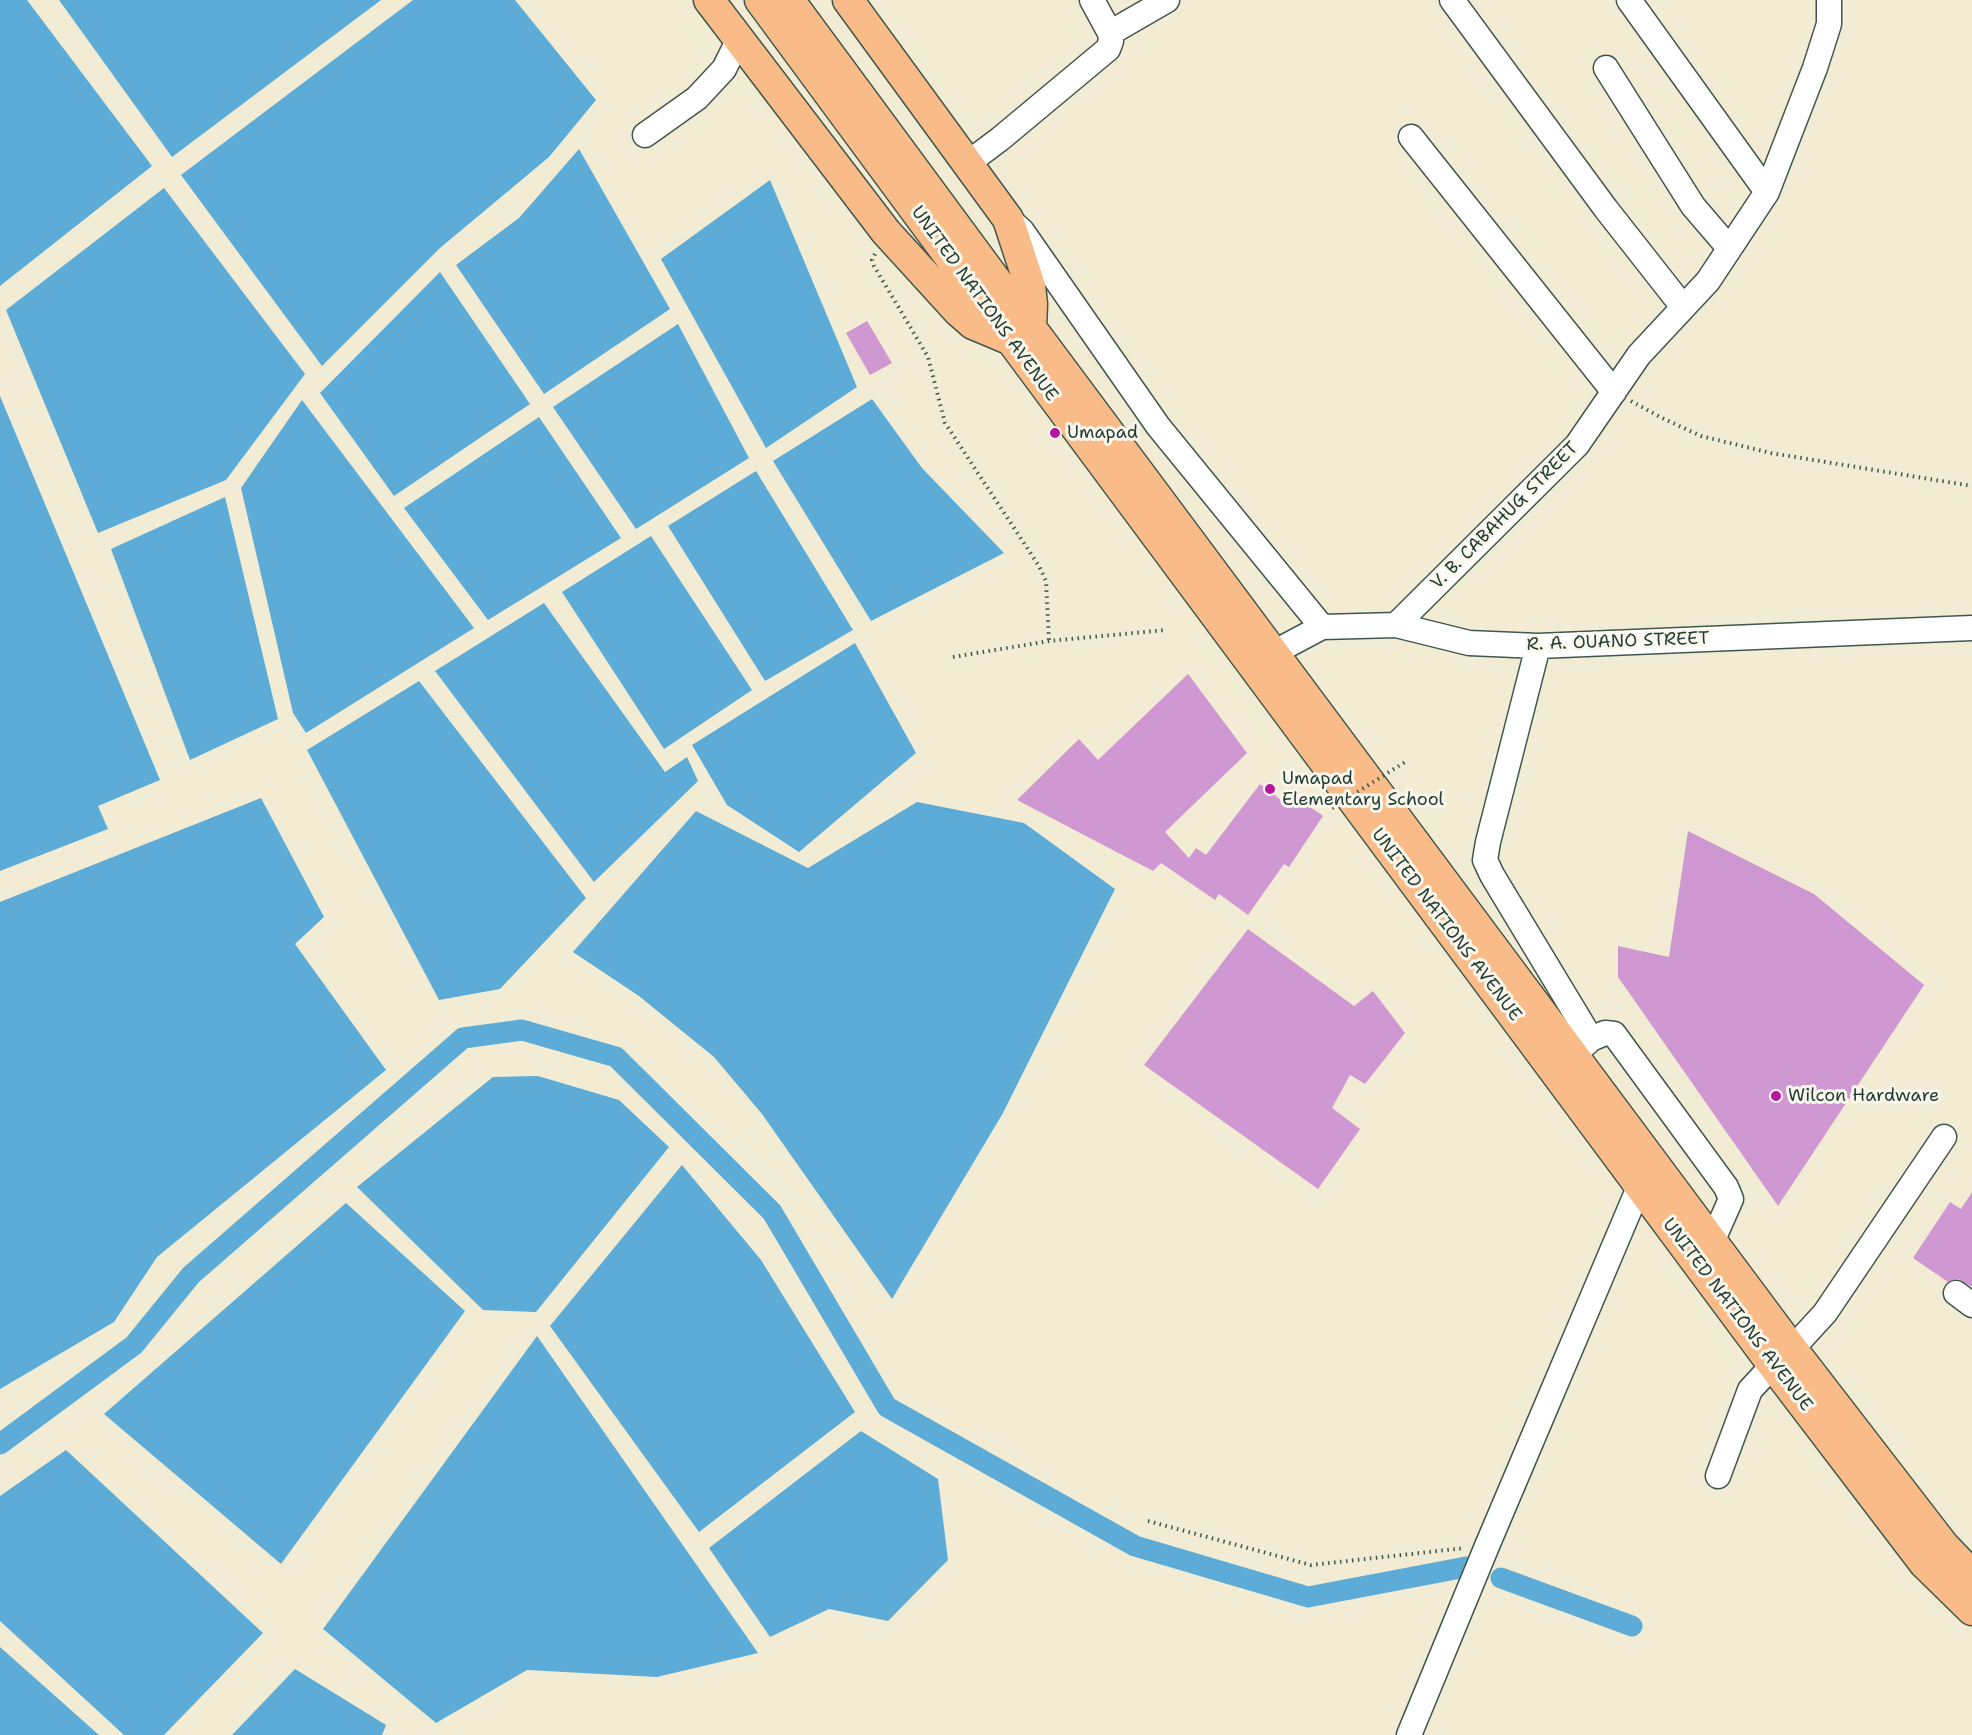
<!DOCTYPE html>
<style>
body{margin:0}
canvas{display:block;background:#f2ecd4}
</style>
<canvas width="1972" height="1735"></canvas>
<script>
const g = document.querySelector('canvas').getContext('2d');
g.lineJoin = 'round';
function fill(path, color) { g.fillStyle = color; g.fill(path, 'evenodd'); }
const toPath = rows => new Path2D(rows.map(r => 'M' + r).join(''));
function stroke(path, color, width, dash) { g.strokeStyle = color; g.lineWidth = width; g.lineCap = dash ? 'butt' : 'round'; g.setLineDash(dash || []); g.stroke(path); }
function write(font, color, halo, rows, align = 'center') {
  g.font = font + ' "Shantell Sans",sans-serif'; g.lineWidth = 6; g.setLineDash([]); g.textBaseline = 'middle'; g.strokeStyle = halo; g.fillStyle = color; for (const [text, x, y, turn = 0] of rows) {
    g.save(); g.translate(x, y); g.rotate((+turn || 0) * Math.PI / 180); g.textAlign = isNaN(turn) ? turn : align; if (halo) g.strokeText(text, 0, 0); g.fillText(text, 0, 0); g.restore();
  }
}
const water = toPath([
 [0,0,27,0,152,166,0,286],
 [59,0,381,0,172,157],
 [413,0,515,0,596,100,549,157,440,248,322,366,181,175],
 [579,149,670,309,544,394,456,265,519,218],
 [770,180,857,387,766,448,661,259],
 [164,188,305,374,226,480,98,533,6,310],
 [440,272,530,404,394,496,320,393],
 [678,324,749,458,636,529,553,407],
 [0,396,160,780,98,806,108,829,0,871],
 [872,399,922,468,1004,553,871,621,773,461],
 [302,400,474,628,306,733,293,713,241,488],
 [539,417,621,538,488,620,404,508],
 [756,471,853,630,765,681,668,526],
 [225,497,278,719,190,760,111,549],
 [651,536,752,690,664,749,562,592],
 [544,603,665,772,687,757,698,781,594,882,435,671],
 [855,643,916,753,799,852,727,805,692,745],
 [419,681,586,898,500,989,439,1000,307,750],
 [261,798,324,917,295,944,386,1070,157,1257,114,1322,0,1389,0,902],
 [917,802,1024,823,1115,889,1003,1113,892,1299,762,1114,714,1057,639,996,573,952,696,811,808,868],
 [538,1076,619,1100,669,1147,536,1312,483,1310,357,1187,493,1077],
 [682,1165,761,1260,855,1412,699,1532,550,1326],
 [346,1203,465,1311,281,1564,104,1414],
 [537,1336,758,1653,657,1677,527,1670,436,1723,323,1629],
 [861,1431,938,1479,948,1560,888,1621,829,1609,770,1637,709,1548],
 [66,1450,263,1633,164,1735,124,1735,0,1621,0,1496],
 [0,1647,99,1735,0,1735],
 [295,1669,386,1725,382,1735,232,1735]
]);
const canal = toPath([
 [0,1444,134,1345,191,1275,463,1038,522,1030,616,1057,772,1212,887,1407,1135,1546,1308,1597,1466,1567],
 [1501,1578,1632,1626]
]);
const building = toPath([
 [867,321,892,363,870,375,846,333],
 [1188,674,1247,753,1165,832,1189,858,1196,848,1206,855,1260,784,1290,807,1296,797,1323,816,1289,867,1284,864,1248,915,1219,894,1215,900,1161,863,1153,871,1017,800,1079,739,1098,760],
 [1688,831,1814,894,1924,985,1778,1206,1618,977,1618,946,1669,957],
 [1248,929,1354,1006,1373,991,1405,1033,1365,1084,1350,1075,1332,1108,1360,1129,1318,1189,1144,1065],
 [1972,1192,1972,1287,1958,1279,1948,1282,1913,1258,1950,1202,1961,1209]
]);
const path = toPath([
 [875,254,872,260,874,266,928,357,945,423,1039,566,1046,581,1049,641],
 [1631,401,1662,418,1701,436,1771,453,1972,486],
 [953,657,1049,641,1166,630],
 [1148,1521,1311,1565,1465,1548]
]);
const minor = toPath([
 [1452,0,1606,209,1683,307],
 [1629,0,1767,192],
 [1110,33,1167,0],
 [1606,68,1693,206,1729,248],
 [645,135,697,98,724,69,739,39],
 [1411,137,1614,392],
 [968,163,1000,139,1108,49,1111,41,1110,33,1092,0],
 [1012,222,1022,231,1158,426,1322,627],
 [1396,625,1577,445,1639,355,1708,281,1767,192,1815,68,1829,24,1829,0],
 [1538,646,1488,842,1485,860,1492,875,1591,1039],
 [1273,653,1322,627,1396,625,1469,643,1538,646,1972,628],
 [1580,1049,1591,1039,1605,1033,1614,1034,1726,1187,1731,1199,1712,1242],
 [1956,1293,1972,1305],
 [1792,1349,1825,1313,1944,1137],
 [1718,1476,1750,1390,1773,1365],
 [1409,1735,1487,1546,1640,1185]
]);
const major = toPath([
 [709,0,886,232,958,311,973,324,1011,340],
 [760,0,1011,340,1773,1365,1924,1563,1972,1610],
 [789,0,1031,328,1792,1349,1944,1546,1972,1575],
 [848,0,1008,219,1030,286,1032,304,1031,328]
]);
const pathBridge = toPath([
 [1332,808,1405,762]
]);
const markers = [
 [1055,433,6,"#b5179e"],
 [1270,789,6,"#b5179e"],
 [1776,1096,6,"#b5179e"]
];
const streetNames = [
 ["UNITED NATIONS AVENUE",984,304,54],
 ["V. B. CABAHUG STREET",1505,516,-45],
 ["R. A. OUANO STREET",1618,642,-2],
 ["UNITED NATIONS AVENUE",1446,925,53],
 ["UNITED NATIONS AVENUE",1737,1315,53]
];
const poiNames = [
 ["Umapad",1067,433],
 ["Umapad",1282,779],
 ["Elementary School",1282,800],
 ["Wilcon Hardware",1788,1096]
];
fill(water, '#5dabd7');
stroke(canal, '#5dabd7', 21);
fill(building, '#cf98d2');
stroke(minor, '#3f574c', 27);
stroke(major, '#3f574c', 33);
stroke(path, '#3f574c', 4, [1.5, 4.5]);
stroke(minor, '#fff', 24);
stroke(major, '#f9bc89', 30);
stroke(pathBridge, '#3f574c', 4, [1.5, 4.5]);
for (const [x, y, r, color] of markers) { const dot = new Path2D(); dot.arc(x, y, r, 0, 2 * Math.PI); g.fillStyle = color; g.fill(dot); stroke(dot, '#fbf7ec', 2); }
write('18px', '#1f3d34', '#fbf7ec', streetNames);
write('18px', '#1f3d34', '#fbf7ec', poiNames, 'left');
</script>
